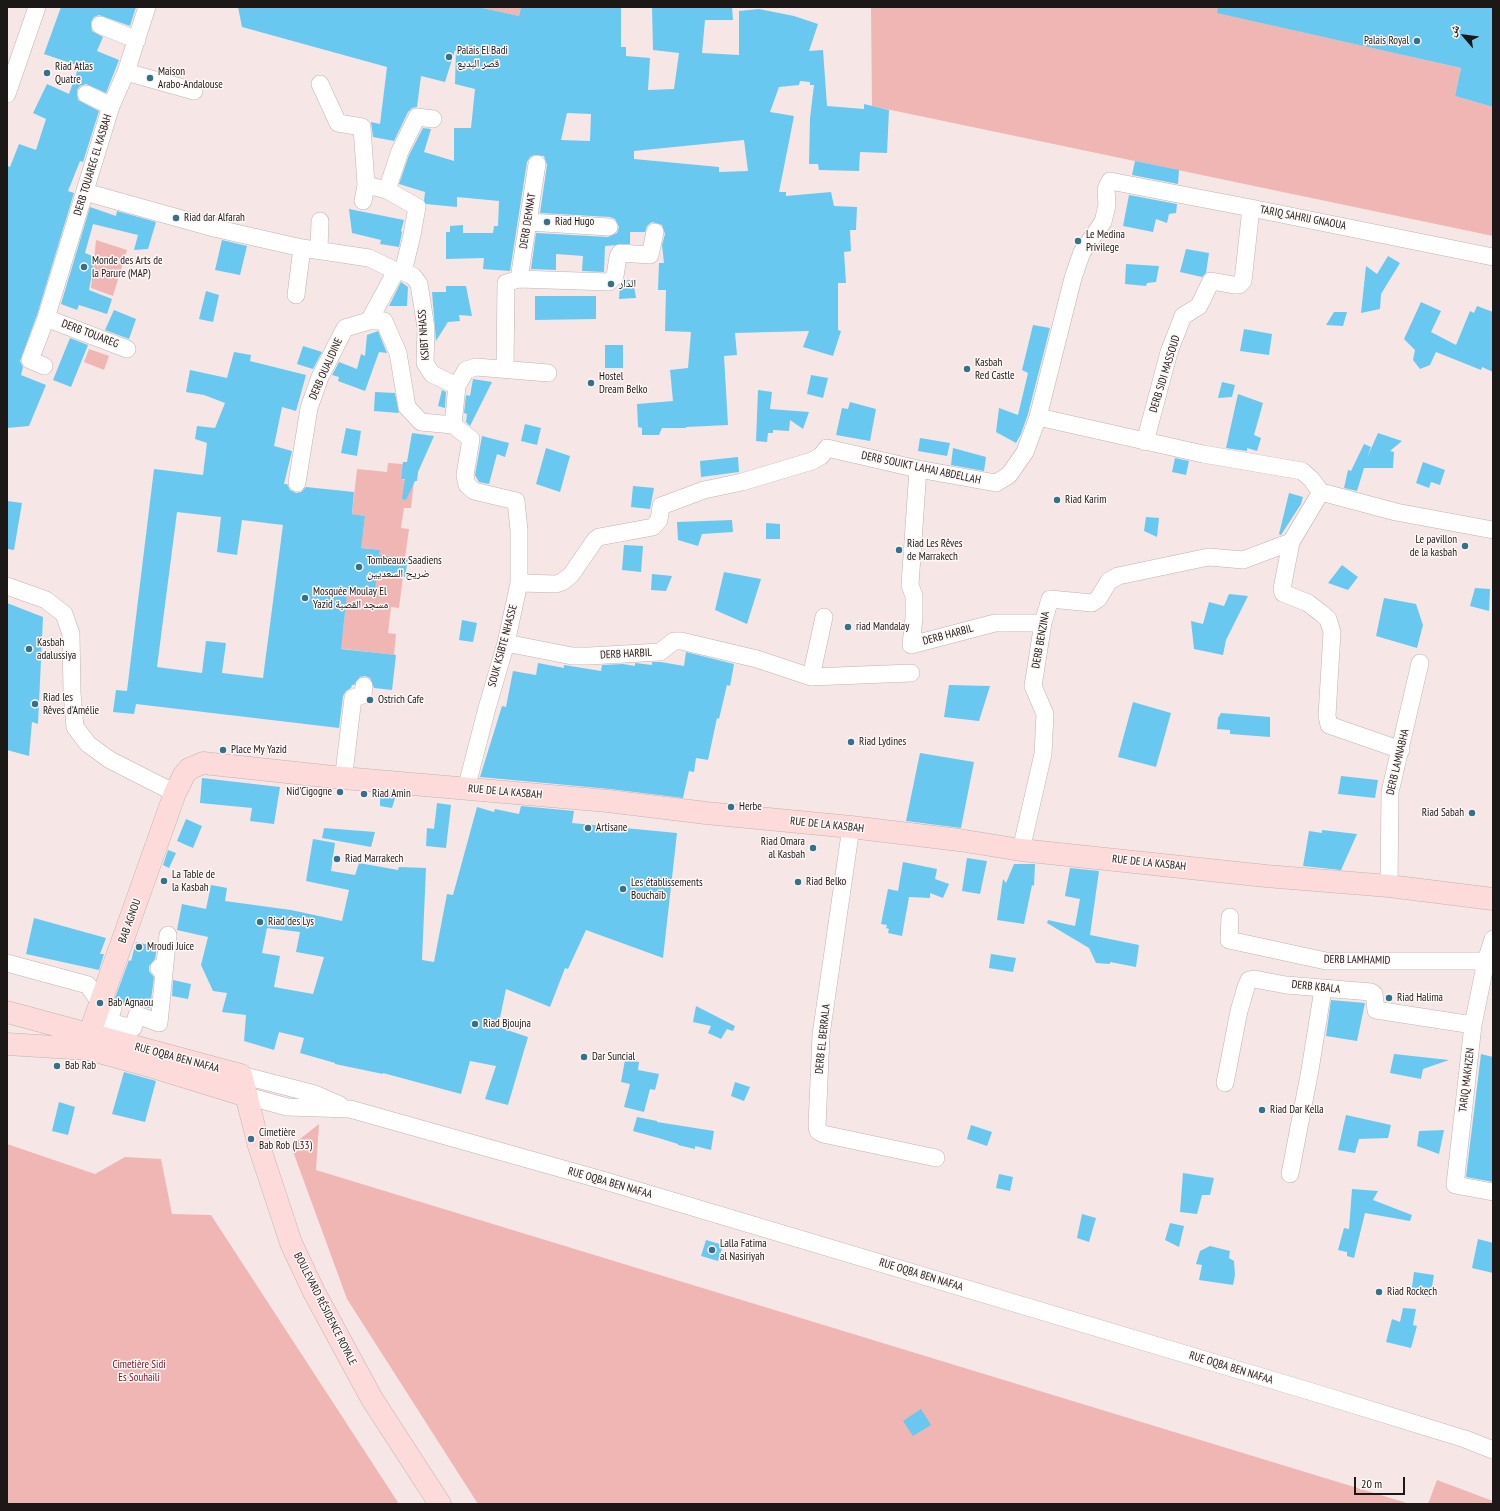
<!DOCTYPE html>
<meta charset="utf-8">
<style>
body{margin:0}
#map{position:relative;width:1500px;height:1511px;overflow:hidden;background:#f6e7e6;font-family:"PT Sans Narrow","Noto Naskh Arabic",sans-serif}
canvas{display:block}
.frame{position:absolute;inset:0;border:8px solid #1d1818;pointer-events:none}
.north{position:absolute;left:1444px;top:16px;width:40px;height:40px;-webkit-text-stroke:3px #fdf7f6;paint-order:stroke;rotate:298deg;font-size:11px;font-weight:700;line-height:16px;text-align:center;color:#1d1818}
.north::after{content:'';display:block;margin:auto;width:14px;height:18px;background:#1d1818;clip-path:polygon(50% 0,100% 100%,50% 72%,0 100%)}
.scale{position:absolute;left:1354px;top:1477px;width:51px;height:18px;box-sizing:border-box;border:2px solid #1d1818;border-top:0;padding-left:5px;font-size:12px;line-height:14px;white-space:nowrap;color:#1d1818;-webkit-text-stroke:3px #fdf7f6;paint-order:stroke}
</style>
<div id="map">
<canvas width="1500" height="1511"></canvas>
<div class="frame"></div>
<div class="north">ش</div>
<div class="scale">20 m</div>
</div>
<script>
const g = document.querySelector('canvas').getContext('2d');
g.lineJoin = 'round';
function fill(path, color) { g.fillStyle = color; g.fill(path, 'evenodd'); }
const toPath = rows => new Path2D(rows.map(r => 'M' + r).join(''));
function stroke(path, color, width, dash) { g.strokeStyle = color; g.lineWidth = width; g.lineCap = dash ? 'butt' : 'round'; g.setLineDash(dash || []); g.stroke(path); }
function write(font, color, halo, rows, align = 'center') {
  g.font = font + ' "PT Sans Narrow","Noto Naskh Arabic",sans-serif'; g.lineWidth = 3; g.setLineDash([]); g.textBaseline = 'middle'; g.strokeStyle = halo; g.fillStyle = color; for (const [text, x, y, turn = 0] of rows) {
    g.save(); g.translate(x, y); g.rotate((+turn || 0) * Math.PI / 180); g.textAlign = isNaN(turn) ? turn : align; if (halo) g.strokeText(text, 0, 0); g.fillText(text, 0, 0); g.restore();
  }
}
const green = toPath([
 [478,7,521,7,519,16],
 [871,7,1224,7,1223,14,1461,68,1455,96,1493,107,1493,236,872,106],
 [96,240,127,250,113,296,91,288],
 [89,349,109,356,104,370,84,362],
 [388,463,403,464,401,479,414,481,411,508,404,508,401,528,409,529,405,558,397,558,403,577,399,608,391,607,388,633,396,634,394,655,336,648,343,631,345,610,342,593,379,550,348,546,350,530,363,532,365,516,352,514,357,469,387,472],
 [319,1124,316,1170,1410,1504,478,1504,347,1299,291,1146],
 [7,1144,95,1174,125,1157,161,1159,172,1214,211,1215,399,1504,7,1504],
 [1437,1480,1493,1501,1493,1504,1428,1504]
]);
const building = toPath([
 [61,7,136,7,130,26,99,15,94,17,91,22,92,31,103,37,97,51,119,60,106,93,86,84,80,86,77,90,78,100,99,111,83,162,80,161,68,191,74,193,37,315,20,361,23,367,21,375,46,385,29,426,7,428,7,166,10,167,19,144,36,150,46,119,33,113,47,84,69,94,79,66,44,54],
 [238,7,478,7,519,16,521,7,621,7,621,47,626,47,626,56,650,58,648,90,674,89,679,53,653,50,652,7,732,7,733,20,705,20,702,53,739,55,739,11,759,9,794,16,818,24,809,51,823,50,827,106,864,109,864,104,889,110,887,153,860,152,859,171,819,170,818,164,809,164,810,118,814,85,810,85,810,82,800,81,799,85,779,87,770,112,794,116,779,192,786,192,786,196,831,192,834,206,857,207,856,230,850,230,851,251,844,252,846,283,838,283,838,330,841,331,833,356,803,347,809,331,735,333,737,355,724,356,728,425,686,427,686,428,662,428,659,435,642,435,642,428,638,427,637,404,673,401,670,370,688,368,691,332,665,331,666,290,658,290,659,263,664,263,662,245,665,234,662,225,652,222,647,226,645,232,630,232,630,244,605,246,604,272,582,271,583,256,556,254,556,270,531,269,536,233,608,237,617,233,619,227,615,219,610,217,540,213,547,165,544,156,534,155,530,157,527,162,510,271,483,269,484,258,446,259,446,232,450,232,450,226,463,225,463,233,493,233,494,226,498,226,499,201,457,197,457,207,426,204,424,201,425,192,399,184,409,155,423,128,431,129,424,152,454,161,454,128,471,128,475,89,455,84,456,51,455,50,445,82,421,76,417,107,412,108,408,112,394,141,373,137,371,122,380,124,387,67,242,27],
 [567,113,591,114,590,141,561,140],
 [744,140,748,171,719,172,719,167,634,159,634,151],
 [1218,7,1493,7,1493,107,1455,96,1461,68,1217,13],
 [1135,161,1179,170,1178,184,1132,175],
 [1129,195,1177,204,1176,213,1169,214,1167,223,1156,219,1153,232,1123,226],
 [90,207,116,216,117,211,156,222,148,249,134,250,138,235,93,224,85,253,95,257,89,290,112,299,107,314,79,305,77,310,61,304],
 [349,209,404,220,401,231,402,232,399,247,380,244,381,240,352,233],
 [222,240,247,246,240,275,215,270],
 [1186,249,1209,253,1206,273,1202,277,1180,272],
 [1388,256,1400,263,1381,294,1380,309,1361,313,1366,266,1377,274],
 [1126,264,1159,266,1156,282,1147,283,1146,286,1125,284],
 [624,280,633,280,636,298,619,299,620,285],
 [401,282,408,287,407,306,389,306],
 [446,286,466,286,472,316,459,315,460,321,448,322,436,341,432,292,446,292],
 [206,291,219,295,213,322,199,319],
 [535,296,596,296,596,319,535,320],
 [1421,302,1441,311,1431,332,1456,345,1470,311,1474,313,1477,306,1493,312,1493,372,1482,367,1481,370,1436,352,1430,365,1420,369,1413,360,1415,350,1404,339],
 [114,310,136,319,129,339,105,330],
 [1334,312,1347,312,1343,326,1326,325],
 [1033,325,1050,328,1028,414,1021,434,1016,443,996,432,999,408,1018,415,1028,373,1022,370],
 [1244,329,1272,334,1269,355,1240,351],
 [378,331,387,353,379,352,365,391,338,381,339,377,332,375,339,362,357,369,361,354,365,356,367,335],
 [70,338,88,345,71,387,53,380],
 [605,345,623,345,623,368,605,368],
 [303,346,322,352,313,369,297,364],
 [234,352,251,355,250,361,306,375,296,411,282,407,274,446,292,451,284,484,287,484,290,490,296,493,301,492,306,487,354,492,352,514,365,516,361,548,380,550,379,555,408,559,405,577,377,574,374,597,347,594,341,649,396,655,392,690,374,688,370,678,365,676,360,677,354,685,352,685,351,688,346,691,343,696,339,728,136,704,134,714,113,712,116,690,127,691,154,469,203,475,207,443,195,439,197,426,215,428,225,403,204,395,186,392,190,370,227,378],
 [177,512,221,517,217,552,237,555,242,520,283,525,263,678,222,673,226,643,206,641,202,673,157,667],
 [811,375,828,378,823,398,807,394],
 [473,379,492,382,470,426,466,422,467,414,464,413,466,395,470,396],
 [1222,382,1235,385,1232,397,1218,398],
 [442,390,446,392,445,408,438,406],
 [758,390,772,392,770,409,809,412,803,429,790,420,789,431,773,430,773,433,768,433,767,442,756,441],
 [375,392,395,393,399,413,374,411],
 [1238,394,1263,403,1254,435,1261,438,1257,451,1247,448,1247,451,1226,448],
 [850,402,876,409,870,441,836,435,842,408,848,409],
 [525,424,541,428,537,445,521,441],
 [346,428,361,431,357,456,341,453],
 [412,433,434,436,418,472,417,481,415,481,406,500,402,499,405,479,401,479,403,462,407,462],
 [1378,433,1402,441,1390,451,1394,452,1393,468,1364,468,1357,491,1344,488,1348,470,1351,471,1364,444,1371,447,1367,458],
 [482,436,509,443,505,457,497,454,489,484,479,482,475,475],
 [920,438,950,443,947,456,918,451],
 [546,448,570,456,560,492,536,484],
 [953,448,986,457,984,471,951,465],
 [738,457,739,472,701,477,700,461],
 [1175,458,1189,461,1186,475,1172,472],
 [1423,462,1445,470,1440,485,1431,482,1429,488,1416,483],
 [633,486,654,488,650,509,631,507],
 [1289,493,1303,497,1301,504,1281,535,1279,534],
 [7,501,22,503,14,550,7,549],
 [1146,517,1159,518,1157,537,1144,531],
 [732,520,733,532,702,534,698,546,678,540,677,522],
 [766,523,780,524,780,539,766,539],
 [624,545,643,546,641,572,622,570],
 [1342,565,1358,577,1348,590,1328,583],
 [724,572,761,579,747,624,715,610],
 [652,574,672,576,666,591,651,590],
 [1475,588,1490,589,1489,611,1470,606],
 [1229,594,1248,596,1226,640,1223,655,1194,649,1191,621,1203,624,1209,602,1224,606],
 [1384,598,1416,604,1423,625,1417,648,1376,636],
 [7,603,43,617,38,724,32,722,29,756,7,750],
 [462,620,477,623,473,642,459,640],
 [686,652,734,664,730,686,727,685,719,719,717,718,708,760,696,758,694,772,689,771,683,798,610,789,480,777,502,706,506,707,513,671,536,675,538,663,564,668,564,665,601,671,602,665,623,664,635,666,635,663,652,665,652,662,661,662,684,666],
 [949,685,990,686,979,721,944,717],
 [1133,702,1171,713,1156,767,1118,757],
 [1221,713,1270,717,1270,737,1230,734,1230,730,1217,729,1218,718],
 [920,753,974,762,961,828,906,821],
 [1341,776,1378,780,1375,798,1338,794],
 [202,778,280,787,274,824,250,821,252,808,200,803],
 [380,794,396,795,392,808,380,806],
 [437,803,451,805,446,848,426,846,427,828,434,829],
 [521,806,574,811,572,823,677,833,663,958,586,930,568,969,565,968,550,1007,506,989,498,1027,528,1037,508,1105,485,1099,496,1066,470,1061,461,1094,383,1073,383,1074,335,1064,335,1063,300,1053,304,1038,279,1032,274,1050,244,1041,246,1015,222,1012,227,993,213,991,201,965,208,937,177,930,182,904,206,909,211,885,227,888,225,901,291,910,342,921,349,890,306,881,313,839,335,843,331,871,355,875,359,863,398,870,399,867,426,868,422,960,434,962,447,894,453,895,477,807,494,812,495,809,519,814],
 [267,928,300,932,296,952,324,957,313,994,274,987,280,956,262,953],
 [186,819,202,826,193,848,177,841],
 [324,828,375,832,371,847,322,838],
 [1322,830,1357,834,1341,870,1303,866,1309,831,1322,833],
 [168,850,176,853,169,868,163,865],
 [967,858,987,861,980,894,962,891],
 [903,862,937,869,935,879,949,884,943,898,930,893,930,898,909,897,902,936,888,933,889,929,886,928,887,925,881,924,888,889,898,891],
 [1014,864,1035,864,1034,886,1032,885,1024,924,997,920,1003,879,1006,883],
 [1070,868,1099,871,1090,935,1139,945,1136,967,1110,962,1110,964,1096,963,1089,948,1047,923,1048,920,1075,926,1080,899,1065,896],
 [34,918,106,938,100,954,104,954,99,970,26,954],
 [136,942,157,947,155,959,149,966,149,971,154,977,150,1008,122,1004,115,998,129,960,131,961],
 [991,954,1016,958,1013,972,989,968],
 [173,980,191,984,188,999,172,996],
 [1331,1000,1365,1003,1357,1041,1326,1036],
 [696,1006,735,1026,733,1031,727,1029,721,1039,708,1033,711,1026,693,1022],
 [1394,1054,1449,1060,1423,1069,1421,1079,1390,1073],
 [1481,1054,1493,1057,1493,1182,1466,1177],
 [625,1060,639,1062,638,1070,659,1074,655,1090,650,1089,644,1112,624,1107,630,1084,621,1082],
 [124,1072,156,1081,145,1122,112,1114],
 [735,1082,750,1087,744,1101,731,1096],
 [59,1102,75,1107,68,1135,52,1131],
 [1346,1115,1391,1125,1388,1138,1359,1139,1355,1153,1338,1150],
 [637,1117,657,1121,657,1122,714,1131,711,1150,695,1146,695,1149,678,1145,678,1144,662,1139,633,1131],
 [971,1125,992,1132,987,1146,967,1139],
 [1444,1130,1439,1154,1417,1146,1419,1131],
 [1183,1173,1214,1178,1210,1195,1202,1195,1197,1214,1180,1212],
 [999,1174,1013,1177,1010,1191,996,1188],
 [1352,1189,1378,1191,1373,1200,1412,1215,1410,1221,1365,1213,1354,1258,1347,1256,1347,1252,1338,1250,1344,1228,1349,1229],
 [1082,1214,1096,1218,1089,1242,1077,1238],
 [1170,1223,1184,1226,1179,1247,1165,1240],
 [1478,1239,1493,1243,1493,1273,1472,1268],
 [706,1240,723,1245,718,1261,701,1256],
 [1210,1246,1230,1251,1229,1258,1234,1261,1235,1275,1233,1285,1199,1280,1202,1265,1196,1264,1200,1251],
 [1414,1272,1434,1275,1430,1297,1411,1294],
 [1403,1308,1416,1309,1413,1325,1417,1326,1411,1348,1386,1342,1392,1319,1400,1322],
 [921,1409,931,1425,913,1436,903,1421]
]);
const street = toPath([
 [100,25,137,40],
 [126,72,194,91],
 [320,84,338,123,362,127,366,185,387,190,417,207,412,235,403,272],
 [7,94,37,7],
 [86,94,111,106],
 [387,190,400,151,417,117,433,119],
 [85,192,214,228,302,248,369,258,396,271,403,272,413,276,419,284,426,328,425,363,432,374,457,386,453,425,471,439,465,475,467,485,474,491,516,501,519,530,519,583,506,643,487,708,466,789],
 [363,201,366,185],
 [528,222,609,227],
 [319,250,320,221],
 [519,279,537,164],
 [296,295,302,248],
 [369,321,396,271],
 [127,349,46,318,111,106,126,72,147,7],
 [44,366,30,360,46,318],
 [505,369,506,283,519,279,609,282,615,276,618,257,620,253,650,255,655,232],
 [457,386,466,370,476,367,548,373],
 [1038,417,1073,278,1082,252,1103,222,1107,205,1106,189,1110,181,1251,208,1493,257],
 [1145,442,1169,352,1183,316,1199,306,1211,281,1234,285,1239,285,1243,281,1251,208],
 [918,469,910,585,914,596,914,618,911,645,995,623,1043,623],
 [297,483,309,408,320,377,345,328,369,321,384,321,398,353,407,407,421,422,453,425],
 [1321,492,1396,512,1493,530],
 [1291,542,1282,589,1283,593,1308,603,1321,613,1328,619,1332,632,1327,716,1329,725,1401,750],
 [519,583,556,584,562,582,571,575,595,540,599,537,653,527,659,520,661,506,704,490,742,482,812,461,821,456,827,448,918,469,996,483,1009,475,1025,452,1038,417,1203,454,1302,471,1311,479,1321,492],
 [7,586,46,600,64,614,71,634,72,693,75,727,88,744,110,760,175,793],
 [824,617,811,677,911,673],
 [506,643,572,656,589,656,660,652,674,641,681,641,757,659,811,677],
 [343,781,353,698,363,695,364,686],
 [851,827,821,1035,817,1126,818,1131,823,1134,936,1158],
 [1021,850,1043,754,1045,714,1033,686,1043,623,1050,599,1092,603,1098,599,1109,581,1118,576,1199,559,1209,557,1243,560,1291,542,1321,492],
 [1389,886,1390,792,1420,663],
 [1230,917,1229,940,1326,961,1486,961],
 [1493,939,1486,961,1473,1025,1455,1185,1493,1192],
 [7,963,88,985,100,1003,113,1008,109,1022,133,1028,137,1015,159,1023,164,973,159,968],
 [164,973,168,935],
 [241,1075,315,1094,340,1105],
 [1225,1083,1239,1011,1246,987,1249,980,1254,979,1286,985,1371,992,1374,994,1376,1010,1473,1025],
 [247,1096,287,1107,350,1109,602,1180,1319,1394,1465,1439,1493,1450],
 [1290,1174,1310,1070,1323,989]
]);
const secondary = toPath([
 [7,1012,241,1075,259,1146,291,1243,314,1292,372,1399,440,1504],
 [7,1044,88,1049,153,1067,247,1096],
 [88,1049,89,1035,175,793,184,775,189,769,203,763,343,778,608,801,706,813,851,827,959,840,1021,850,1266,876,1389,886,1493,899]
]);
const markers = [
 [1417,41,4,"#367189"],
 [449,57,4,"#367189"],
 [47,73,4,"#367189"],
 [150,78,4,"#367189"],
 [176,218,4,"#367189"],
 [547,222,4,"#367189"],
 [1078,241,4,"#367189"],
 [84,267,4,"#367189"],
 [611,284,4,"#367189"],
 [967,369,4,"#367189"],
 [591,383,4,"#367189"],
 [1057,500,4,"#367189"],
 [1465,546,4,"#367189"],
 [899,550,4,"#367189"],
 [359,567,4,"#367189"],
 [305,598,4,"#367189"],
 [848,627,4,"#367189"],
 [29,649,4,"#367189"],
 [370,700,4,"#367189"],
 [35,704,4,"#367189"],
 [851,742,4,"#367189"],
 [223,750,4,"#367189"],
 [340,792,4,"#367189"],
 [364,794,4,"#367189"],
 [731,807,4,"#367189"],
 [1472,813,4,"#367189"],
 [588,828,4,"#367189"],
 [813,848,4,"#367189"],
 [337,859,4,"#367189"],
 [164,881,4,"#367189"],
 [798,882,4,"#367189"],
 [623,889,4,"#367189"],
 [260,922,4,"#367189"],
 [139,947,4,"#367189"],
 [1389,998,4,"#367189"],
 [100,1003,4,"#367189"],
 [475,1024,4,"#367189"],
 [584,1057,4,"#367189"],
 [57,1066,4,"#367189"],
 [1262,1110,4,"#367189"],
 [251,1139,4,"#367189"],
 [712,1250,4,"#367189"],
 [1379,1292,4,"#367189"]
];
const poiNames = [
 ["Palais Royal",1409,41,"right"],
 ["Palais El Badi",457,51],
 ["قصر البديع",457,64],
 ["Riad Atlas",55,67],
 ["Quatre",55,80],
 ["Maison",158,72],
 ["Arabo-Andalouse",158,85],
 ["Riad dar Alfarah",184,218],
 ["Riad Hugo",555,222],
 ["Le Medina",1086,235],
 ["Privilege",1086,248],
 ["Monde des Arts de",92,261],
 ["la Parure (MAP)",92,274],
 ["الدار",619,284],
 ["Kasbah",975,363],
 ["Red Castle",975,376],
 ["Hostel",599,377],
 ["Dream Belko",599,390],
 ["Riad Karim",1065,500],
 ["Le pavillon",1457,540,"right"],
 ["de la kasbah",1457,553,"right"],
 ["Riad Les Rêves",907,544],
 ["de Marrakech",907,557],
 ["Tombeaux Saadiens",367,561],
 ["ضريح السعديين",367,574],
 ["Mosquée Moulay El",313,592],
 ["Yazid مسجد القصبة",313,605],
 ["riad Mandalay",856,627],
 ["Kasbah",37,643],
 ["adalussiya",37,656],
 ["Riad les",43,698],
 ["Rêves d'Amélie",43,711],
 ["Ostrich Cafe",378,700],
 ["Riad Lydines",859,742],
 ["Place My Yazid",231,750],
 ["Nid'Cigogne",332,792,"right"],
 ["Riad Amin",372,794],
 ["Herbe",739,807],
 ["Riad Sabah",1464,813,"right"],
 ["Artisane",596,828],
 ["Riad Omara",805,842,"right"],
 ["al Kasbah",805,855,"right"],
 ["Riad Marrakech",345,859],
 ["La Table de",172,875],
 ["la Kasbah",172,888],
 ["Riad Belko",806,882],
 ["Les établissements",631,883],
 ["Bouchaïb",631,896],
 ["Riad des Lys",268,922],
 ["Mroudi Juice",147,947],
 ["Riad Halima",1397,998],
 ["Bab Agnaou",108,1003],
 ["Riad Bjoujna",483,1024],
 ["Dar Suncial",592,1057],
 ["Bab Rab",65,1066],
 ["Riad Dar Kella",1270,1110],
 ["Cimetière",259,1133],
 ["Bab Rob (L33)",259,1146],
 ["Lalla Fatima",720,1244],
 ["al Nasiriyah",720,1257],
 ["Riad Rockech",1387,1292]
];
const streetNames = [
 ["DERB TOUAREG EL KASBAH",93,165,-73],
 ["TARIQ SAHRIJ GNAOUA",1303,218,11],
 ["DERB DEMNAT",528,221,-81],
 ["DERB TOUAREG",90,334,21],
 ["KSIBT NHASS",424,335,-94],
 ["DERB OUALIDINE",326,369,-66],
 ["DERB SIDI MASSOUD",1165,374,-73],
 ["DERB SOUIKT LAHAJ ABDELLAH",921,468,12],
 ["DERB HARBIL",948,635,-15],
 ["DERB BENZINA",1041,640,-80],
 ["SOUK KSIBTE NHASSE",503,646,-75],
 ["DERB HARBIL",626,654,-3],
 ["DERB LAMNABHA",1398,762,-77],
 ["RUE DE LA KASBAH",505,792,5],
 ["RUE DE LA KASBAH",827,825,6],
 ["RUE DE LA KASBAH",1149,863,6],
 ["BAB AGNOU",130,921,-70],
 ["DERB LAMHAMID",1357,960,1],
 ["DERB KBALA",1316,987,6],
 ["DERB EL BERRALA",823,1039,-84],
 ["RUE OQBA BEN NAFAA",177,1058,15],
 ["TARIQ MAKHZEN",1467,1080,-83],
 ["RUE OQBA BEN NAFAA",610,1183,16],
 ["RUE OQBA BEN NAFAA",921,1275,17],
 ["BOULEVARD RÉSIDENCE ROYALE",325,1309,63],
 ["RUE OQBA BEN NAFAA",1231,1368,17]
];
const parkNames = [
 ["Cimetière Sidi",139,1365],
 ["Es Souhaili",139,1378]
];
fill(green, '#efb6b4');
fill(building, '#69c8ef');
stroke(street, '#c0b2b1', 18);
stroke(secondary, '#c0b2b1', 23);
stroke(street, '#fff', 17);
stroke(secondary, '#fddbdb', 22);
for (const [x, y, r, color] of markers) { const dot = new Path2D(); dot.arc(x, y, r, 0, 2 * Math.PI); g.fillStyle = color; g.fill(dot); stroke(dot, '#fdf7f6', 1.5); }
write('11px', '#1d1818', '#fdf7f6', poiNames, 'left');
write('11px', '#1d1818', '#fdf7f6', streetNames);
write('11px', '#78121f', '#fdf7f6', parkNames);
</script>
